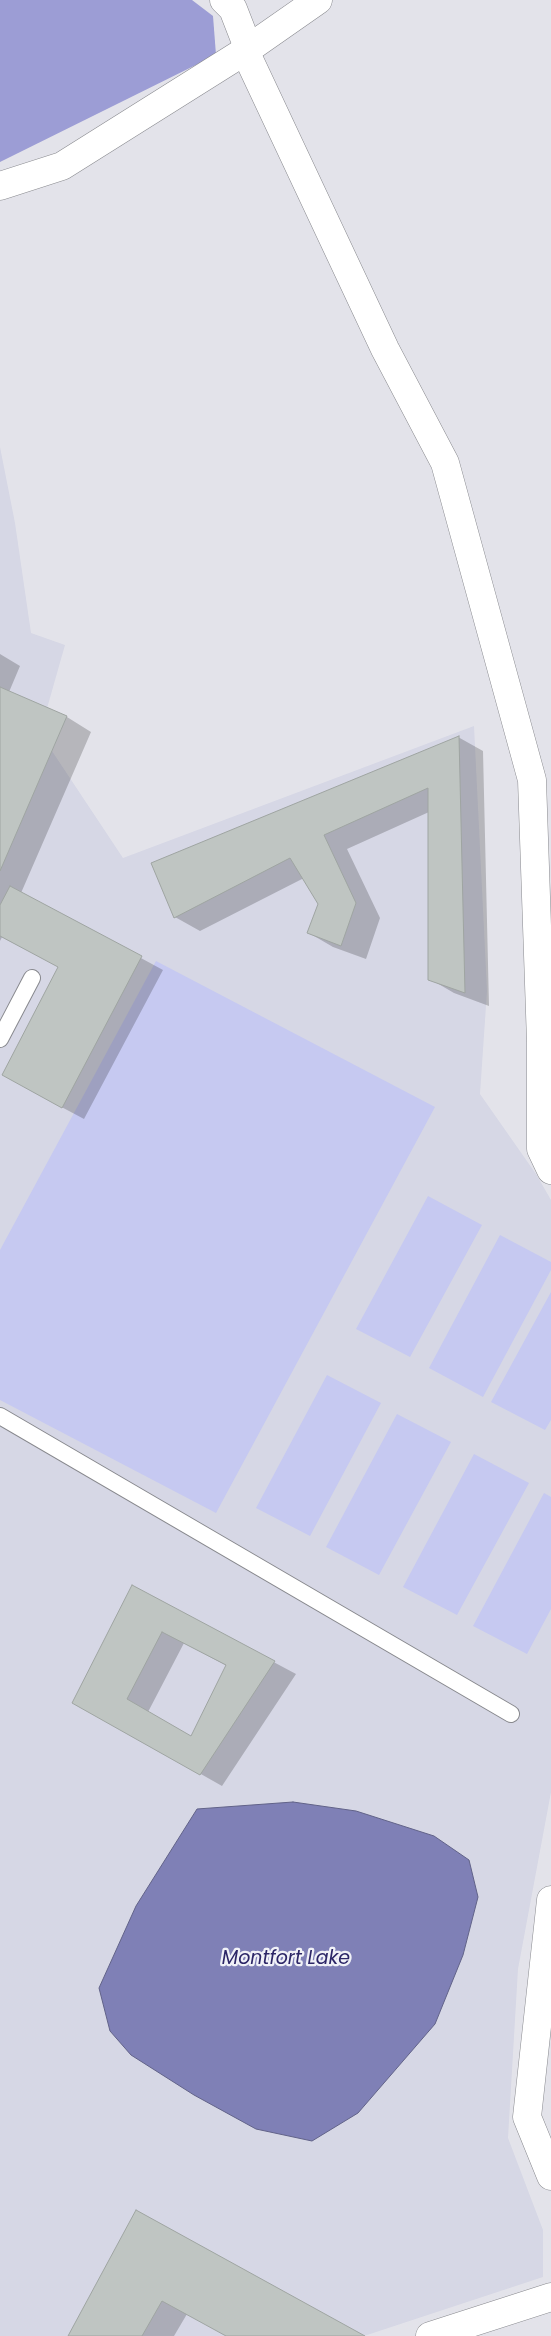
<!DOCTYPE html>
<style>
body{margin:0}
canvas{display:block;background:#e3e3ea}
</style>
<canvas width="551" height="2336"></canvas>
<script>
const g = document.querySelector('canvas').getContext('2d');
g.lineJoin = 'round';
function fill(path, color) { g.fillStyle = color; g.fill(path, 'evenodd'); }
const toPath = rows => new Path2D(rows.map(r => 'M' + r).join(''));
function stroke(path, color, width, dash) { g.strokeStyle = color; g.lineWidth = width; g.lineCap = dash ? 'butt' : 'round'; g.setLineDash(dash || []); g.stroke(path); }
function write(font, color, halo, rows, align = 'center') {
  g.font = font + ' Poppins,sans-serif'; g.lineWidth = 4.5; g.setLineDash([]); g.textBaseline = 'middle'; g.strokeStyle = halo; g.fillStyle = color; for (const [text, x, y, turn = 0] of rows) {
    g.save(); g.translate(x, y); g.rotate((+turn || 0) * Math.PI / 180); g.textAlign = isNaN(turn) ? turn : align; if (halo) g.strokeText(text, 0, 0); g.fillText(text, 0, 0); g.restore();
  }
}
const built = toPath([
 [0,447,15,523,31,633,65,645,40,733,123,858,474,726,487,991,480,1094,536,1174,551,1200,551,1792,518,1969,508,2138,543,2230,543,2277,364,2336,0,2336]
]);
const green = toPath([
 [156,961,435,1107,216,1513,0,1400,0,1250],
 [428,1196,482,1225,410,1357,356,1329],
 [500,1235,551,1262,551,1270,483,1397,429,1368],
 [551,1292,551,1420,545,1430,491,1402],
 [327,1375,381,1403,310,1536,256,1508],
 [397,1414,451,1442,379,1575,326,1547],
 [474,1454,529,1483,457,1615,403,1587],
 [544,1493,551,1497,551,1609,527,1654,473,1626]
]);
const forest = toPath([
 [0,0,192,0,213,16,216,55,0,162]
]);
const water = toPath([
 [293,1802,356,1811,434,1836,469,1860,478,1897,463,1955,435,2024,358,2113,312,2141,256,2129,194,2095,131,2055,110,2031,99,1988,136,1906,197,1809,293,1802]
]);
const shadow = toPath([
 [0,654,20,666,9,692,67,717,91,732,21,893,163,970,84,1119,24,1087,59,967,2,937,0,941],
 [458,737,483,751,489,1006,454,993,430,979,429,812,347,849,380,918,366,959,333,947,309,933,320,904,304,878,200,931,175,917],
 [133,1587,296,1674,222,1786,74,1702],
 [184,1643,227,1666,191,1738,148,1712],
 [137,2211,363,2336,227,2336,187,2314,174,2336,69,2336]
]);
const building = toPath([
 [0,687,67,716,0,871,0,687],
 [459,736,465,993,428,980,428,788,324,835,356,903,341,946,307,933,318,904,290,858,174,918,151,863,459,736],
 [10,886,142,956,62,1108,2,1075,58,967,0,936,0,905,10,886],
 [132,1585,275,1661,200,1775,72,1703,132,1585],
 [162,1632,226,1665,191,1736,127,1699,162,1632],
 [136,2210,365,2336,226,2336,162,2301,142,2336,68,2336,136,2210]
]);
const lane = toPath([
 [0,1039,32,978],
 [0,1416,511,1714]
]);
const street = toPath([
 [224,0,233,9,247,45,245,51],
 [245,51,318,0]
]);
const secondary = toPath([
 [0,186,62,166,245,51,385,349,445,463,532,780,541,1042,541,1149,551,1170],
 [551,1900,527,2117,551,2176],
 [430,2336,551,2297]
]);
const waterNames = [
 ["Montfort Lake",286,1959]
];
fill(built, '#d6d7e5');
fill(green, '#c6c9f1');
fill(forest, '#9c9dd5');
fill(water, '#7f80b6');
stroke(water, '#626389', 1);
fill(shadow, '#0003');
fill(building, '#bfc5c2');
stroke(building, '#9fa5a2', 1);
stroke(lane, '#88898e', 18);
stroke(street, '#88898e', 29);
stroke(secondary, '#88898e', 29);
stroke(lane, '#fff', 16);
stroke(street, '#fff', 28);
stroke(secondary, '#fff', 28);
write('italic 19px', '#2c2667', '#f0f1f7', waterNames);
</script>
